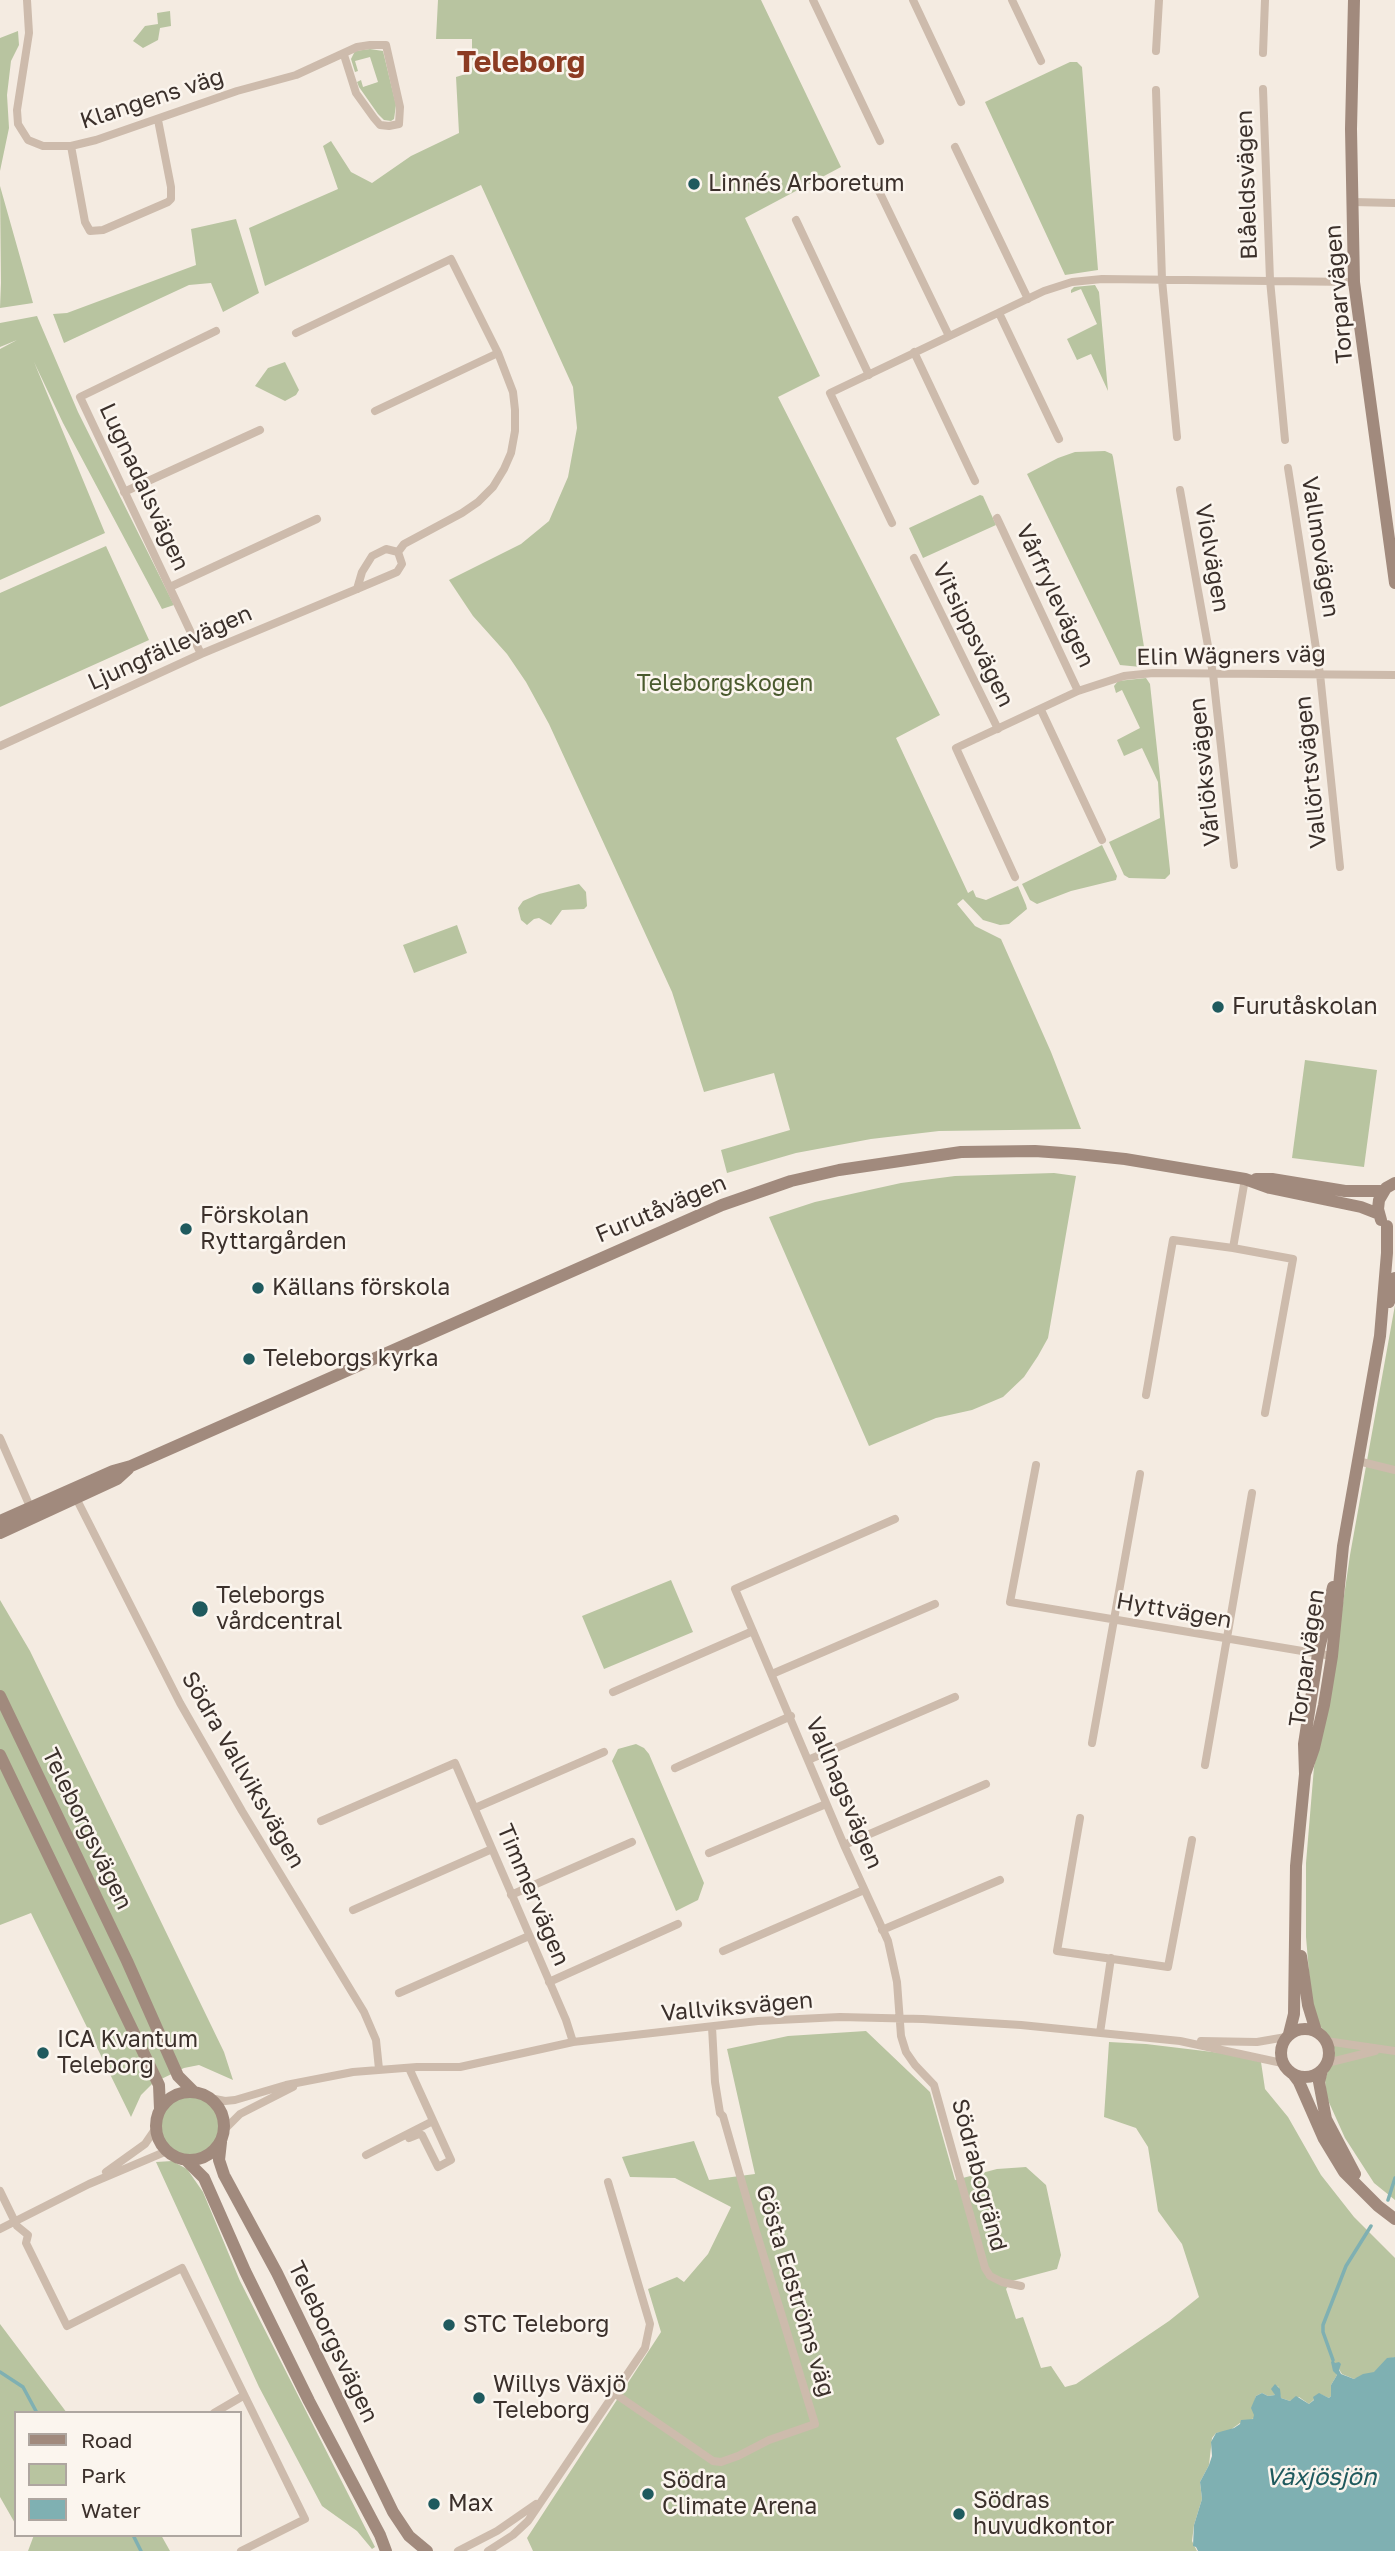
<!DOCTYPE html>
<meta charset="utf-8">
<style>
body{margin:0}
#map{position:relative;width:1395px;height:2551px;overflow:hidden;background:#f4ebe1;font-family:"Golos Text",sans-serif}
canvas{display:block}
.legend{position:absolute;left:14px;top:2411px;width:228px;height:126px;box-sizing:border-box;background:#fbf5ee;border:2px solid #aea6a0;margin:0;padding:9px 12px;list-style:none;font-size:21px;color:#3b302b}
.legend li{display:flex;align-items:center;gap:14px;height:35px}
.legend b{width:35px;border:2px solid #aea6a0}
</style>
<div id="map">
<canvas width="1395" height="2551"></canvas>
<ul class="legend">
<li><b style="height:9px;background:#a18a7d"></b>Road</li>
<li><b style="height:19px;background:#b8c4a0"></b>Park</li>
<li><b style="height:19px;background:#7fb0b2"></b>Water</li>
</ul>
</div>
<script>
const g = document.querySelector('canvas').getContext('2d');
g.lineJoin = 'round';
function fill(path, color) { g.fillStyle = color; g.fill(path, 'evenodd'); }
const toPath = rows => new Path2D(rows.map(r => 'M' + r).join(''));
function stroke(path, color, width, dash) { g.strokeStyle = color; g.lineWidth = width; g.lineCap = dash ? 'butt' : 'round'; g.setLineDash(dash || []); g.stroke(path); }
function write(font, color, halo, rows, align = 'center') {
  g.font = font + ' "Golos Text",sans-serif'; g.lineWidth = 5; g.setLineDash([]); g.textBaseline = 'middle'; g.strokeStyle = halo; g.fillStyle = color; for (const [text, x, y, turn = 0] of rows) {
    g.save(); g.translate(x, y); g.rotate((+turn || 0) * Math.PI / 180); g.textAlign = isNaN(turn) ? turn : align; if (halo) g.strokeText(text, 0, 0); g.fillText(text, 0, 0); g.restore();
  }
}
const green = toPath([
 [438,0,761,0,841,167,745,218,820,376,778,397,940,715,896,738,968,893,973,890,976,897,986,900,1018,886,1026,905,1027,909,1009,924,1000,925,983,920,963,899,957,904,975,926,1001,939,1051,1052,1081,1129,939,1131,871,1139,796,1153,727,1173,721,1150,790,1130,774,1073,704,1092,672,992,549,724,526,682,507,654,473,616,449,580,521,544,549,521,568,477,577,428,573,387,481,185,265,286,249,228,338,189,323,146,331,141,351,172,372,183,411,156,459,133,456,77,472,72,472,39,436,39],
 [170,11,171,26,160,28,158,40,143,48,133,41,145,26,158,24,157,13],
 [18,31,19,45,11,61,7,95,9,128,0,171,0,38],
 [370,49,383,51,396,105,394,119,391,121,384,120,378,114,359,87,357,82,361,80,363,87,378,82,370,57,355,61,358,71,355,72,351,59,355,51],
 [1070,62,1077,62,1082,67,1098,270,1065,275,985,102],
 [0,186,33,303,0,308,1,283],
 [236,219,259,293,223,312,211,283,189,285,64,343,53,314,67,313,196,265,191,229],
 [1095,285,1099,292,1108,391,1091,354,1077,360,1067,339,1097,324,1081,289,1071,293,1071,290,1074,287],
 [37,316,78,412,174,605,162,609,63,423,34,362,105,533,0,580,0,349,17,340,0,347,0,323],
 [285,362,299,390,296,395,285,401,255,386,268,368],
 [1105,451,1112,454,1113,457,1146,659,1145,666,1141,667,1120,665,1027,474,1058,458,1075,452],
 [980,495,983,496,996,525,923,558,909,528],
 [106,546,149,640,0,707,0,593],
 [1146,678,1150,684,1170,870,1170,874,1165,879,1129,878,1124,875,1109,842,1160,818,1158,782,1142,748,1124,756,1117,740,1140,728,1122,690,1116,693,1114,686,1118,681],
 [1102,845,1117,876,1116,880,1071,891,1037,904,1030,900,1022,884],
 [579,884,586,892,587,906,584,909,562,910,551,925,539,918,534,919,527,925,521,920,518,908,523,901,539,894],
 [457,925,467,953,414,973,403,945],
 [1305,1060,1377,1070,1364,1167,1292,1158],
 [1054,1173,1076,1176,1048,1338,1038,1356,1024,1377,1003,1397,972,1410,936,1418,869,1446,769,1217,815,1202,901,1183,955,1176],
 [1395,1305,1395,2200,1374,2183,1345,2138,1327,2098,1325,2080,1335,2051,1330,2037,1319,2025,1312,2008,1306,1937,1306,1863,1314,1767,1327,1712,1350,1555],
 [671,1580,693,1632,604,1669,582,1616],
 [0,1600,30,1651,224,2052,233,2080,199,2065,184,2068,153,2083,141,2095,131,2117,31,1913,0,1925],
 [636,1744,644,1748,649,1754,704,1883,698,1900,676,1911,612,1761,618,1749],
 [866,2031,930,2092,955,2180,997,2169,1026,2167,1046,2185,1061,2255,1057,2269,1012,2281,1006,2289,1016,2319,1023,2317,1041,2368,1051,2366,1065,2387,1076,2384,1169,2321,1199,2297,1182,2244,1158,2211,1148,2147,1136,2128,1104,2117,1109,2042,1146,2044,1221,2053,1261,2062,1265,2089,1288,2117,1321,2175,1354,2217,1395,2258,1395,2357,1388,2359,1374,2373,1354,2379,1342,2374,1335,2363,1332,2365,1337,2375,1331,2385,1331,2396,1329,2398,1320,2394,1309,2404,1299,2397,1290,2401,1281,2398,1278,2386,1274,2392,1275,2395,1268,2396,1262,2393,1256,2396,1253,2406,1255,2417,1251,2420,1240,2423,1229,2431,1216,2433,1212,2438,1209,2465,1200,2482,1202,2499,1194,2525,1192,2541,1197,2551,533,2551,527,2538,661,2332,648,2289,677,2277,684,2282,708,2254,731,2207,675,2178,630,2177,622,2157,694,2141,709,2180,755,2174,727,2049,788,2036],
 '161 2126a29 29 0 1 1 58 0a29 29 0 1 1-58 0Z',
 [172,2161,187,2169,203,2192,240,2281,375,2547,372,2549,357,2531,322,2506,259,2387,156,2162],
 [0,2324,67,2413,16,2413,16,2525,0,2497],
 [34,2535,161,2535,170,2551,28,2551]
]);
const water = toPath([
 [1395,2357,1395,2551,1198,2551,1196,2547,1193,2546,1194,2525,1202,2499,1200,2482,1209,2465,1212,2456,1211,2442,1216,2433,1234,2428,1240,2424,1241,2420,1253,2419,1254,2415,1251,2408,1256,2396,1262,2393,1268,2396,1275,2395,1271,2389,1275,2384,1280,2389,1281,2398,1290,2401,1296,2396,1309,2404,1314,2400,1313,2397,1319,2393,1329,2398,1331,2396,1331,2385,1337,2375,1333,2371,1331,2362,1333,2360,1335,2363,1339,2362,1341,2364,1339,2370,1341,2374,1354,2379,1363,2374,1374,2372,1387,2358]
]);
const stream = toPath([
 [1388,2200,1395,2178],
 [1333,2360,1323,2332,1323,2325,1346,2266,1371,2226],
 [0,2372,23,2387,37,2413],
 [133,2535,141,2551]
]);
const street = toPath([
 [27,0,29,33,17,110,18,124,28,140,43,146,71,146,96,140,237,91,296,75,357,47,370,45,386,45,400,107,399,124,389,126,380,125,374,118,356,93,344,55],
 [813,0,880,141],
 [913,0,961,102],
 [1012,0,1041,61],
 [1156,51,1159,0],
 [1263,53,1265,0],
 [1263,89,1270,280,1285,440],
 [1156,90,1162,280,1177,437],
 [71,146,85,222,90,231,103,230,168,202,171,199,171,187,158,120],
 [955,147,1028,299],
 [877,187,949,336],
 [1353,202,1395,203],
 [796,220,869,375],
 [999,313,1059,439],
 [296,333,451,259,498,353,513,392,515,410,515,431,511,453,504,469,493,487,478,502,462,513,404,544,398,552],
 [914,352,975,481],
 [375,411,498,353],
 [1288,468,1320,674,1340,867],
 [1180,490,1213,674,1234,865],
 [124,492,260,430],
 [997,518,1078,691],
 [892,523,830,393,1044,291,1072,282,1102,279,1354,282],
 [914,558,998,729],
 [170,587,317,519],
 [201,654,80,397,216,331],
 [1041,710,1102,840],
 [0,746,201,654,357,589,397,572,402,564,398,552,386,549,372,556,362,572,357,589],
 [1015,877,956,748,1078,691,1124,676,1153,673,1395,675],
 [1233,1248,1245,1179],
 [1146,1395,1173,1240,1233,1248,1293,1259,1265,1413],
 [0,1438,31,1509],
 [1358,1461,1395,1470],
 [1036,1465,1010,1602,1332,1656],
 [75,1496,180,1703,242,1811,364,2012,376,2040,379,2069],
 [895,1519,735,1589,844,1845,888,1941,897,1982,901,2036,906,2052,915,2065,934,2085,985,2268,990,2276,1002,2282,1021,2286],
 [772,1674,935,1604],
 [613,1692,753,1631],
 [1092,1743,1140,1474],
 [808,1760,955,1697],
 [1205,1765,1252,1493],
 [675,1768,791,1716],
 [475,1808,604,1752],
 [1080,1818,1057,1951,1168,1967,1192,1840],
 [321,1821,455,1763,566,2020,573,2042],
 [844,1845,986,1784],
 [709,1853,826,1804],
 [511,1895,632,1842],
 [353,1910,492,1849],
 [882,1930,1000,1880],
 [723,1951,864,1890],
 [549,1982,678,1924],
 [399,1993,529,1936],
 [1100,2033,1111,1958],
 [1201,2041,1257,2042,1286,2037],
 [1326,2041,1395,2051],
 [1327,2063,1375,2051],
 [210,2098,225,2101,235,2100,286,2085,353,2072,417,2067,460,2067,573,2042,758,2021,840,2017,923,2019,1021,2025,1180,2041,1282,2063],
 [225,2129,240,2114,293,2087],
 [409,2138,419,2134,422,2135,438,2167,451,2160,409,2068],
 [366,2155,433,2121],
 [106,2172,145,2144,156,2128],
 [0,2191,17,2226,28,2235,26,2243,67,2326,182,2268,305,2519,241,2551],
 [0,2229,89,2184,167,2151],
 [614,2393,713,2461,721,2462,738,2456,769,2440,815,2424,755,2228,723,2116,720,2113,715,2082,712,2027],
 [214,2413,243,2396],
 [458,2551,497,2531,536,2504],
 [488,2551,513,2535,528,2521,645,2348,650,2324,608,2182]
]);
const secondary = toPath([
 [1354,0,1351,129,1354,282,1395,583],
 [1256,1179,1272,1179,1345,1191,1383,1191],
 [1381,1220,1378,1209,1379,1200,1386,1188,1395,1183],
 [1389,1302,1395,1278],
 [0,1521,113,1471,131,1466,722,1205,791,1181,839,1170,961,1152,1035,1151,1077,1154,1125,1159,1245,1179,1270,1188,1361,1207,1379,1214],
 [0,1533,117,1479,128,1469],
 [0,1696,127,1961,178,2076,194,2092],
 [0,1755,159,2085,160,2109],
 [1305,1774,1314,1748,1324,1705,1332,1656,1343,1546,1380,1336,1387,1253,1387,1226],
 [1301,1956,1308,2005,1316,2031],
 '1281 2053a24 24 0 1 1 48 0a24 24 0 1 1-48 0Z',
 [1289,2034,1294,2014,1296,1866,1305,1774,1304,1744,1318,1654,1333,1587],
 [1322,2070,1319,2082,1326,2119,1355,2174],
 [1293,2074,1299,2082,1324,2139,1344,2172,1378,2206,1395,2219],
 '156 2126a34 34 0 1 1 68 0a34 34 0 1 1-68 0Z',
 [221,2142,219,2160,224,2175,277,2273,393,2512,409,2536,427,2551],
 [187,2161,204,2178,245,2271,309,2401,380,2535,386,2551]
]);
const markers = [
 [694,184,7,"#1f5a5e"],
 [1218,1007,7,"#1f5a5e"],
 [186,1229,7,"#1f5a5e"],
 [258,1288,7,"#1f5a5e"],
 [249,1359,7,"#1f5a5e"],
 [200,1609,9,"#1f5a5e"],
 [43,2053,7,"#1f5a5e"],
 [449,2325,7,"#1f5a5e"],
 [479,2398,7,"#1f5a5e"],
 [648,2494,7,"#1f5a5e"],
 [434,2504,7,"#1f5a5e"],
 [959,2514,7,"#1f5a5e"]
];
const streetNames = [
 ["Klangens väg",152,99,-18],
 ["Blåeldsvägen",1247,185,-92],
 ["Torparvägen",1339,294,-95],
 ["Lugnadalsvägen",144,487,65],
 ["Vallmovägen",1320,547,81],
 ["Violvägen",1212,558,80],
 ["Vårfrylevägen",1055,596,65],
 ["Vitsippsvägen",973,635,64],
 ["Ljungfällevägen",170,648,-24],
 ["Elin Wägners väg",1231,656,-1],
 ["Vårlöksvägen",1205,772,-96],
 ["Vallörtsvägen",1311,772,-96],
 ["Furutåvägen",661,1209,-23],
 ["Hyttvägen",1174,1611,10],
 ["Torparvägen",1307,1658,-82],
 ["Södra Vallviksvägen",243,1770,60],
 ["Vallhagsvägen",844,1793,67],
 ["Teleborgsvägen",87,1829,64],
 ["Timmervägen",533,1895,67],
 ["Vallviksvägen",737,2007,-5],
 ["Södrabogränd",979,2175,75],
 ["Gösta Edströms väg",795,2291,73],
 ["Teleborgsvägen",333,2342,64]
];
const poiNames = [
 ["Linnés Arboretum",708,184],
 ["Furutåskolan",1232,1007],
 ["Förskolan",200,1216],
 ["Ryttargården",200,1242],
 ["Källans förskola",272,1288],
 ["Teleborgs kyrka",263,1359],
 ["Teleborgs",216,1596],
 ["vårdcentral",216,1622],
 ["ICA Kvantum",57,2040],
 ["Teleborg",57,2066],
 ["STC Teleborg",463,2325],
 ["Willys Växjö",493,2385],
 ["Teleborg",493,2411],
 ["Södra",662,2481],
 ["Climate Arena",662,2507],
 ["Södras",973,2501],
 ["huvudkontor",973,2527],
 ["Max",448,2504]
];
const parkNames = [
 ["Teleborgskogen",725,684]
];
const waterNames = [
 ["Växjösjön",1321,2477]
];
const districtNames = [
 ["Teleborg",521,62]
];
fill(green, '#b8c4a0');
fill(water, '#7fb0b2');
stroke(stream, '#7fb0b2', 3.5);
stroke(street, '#cdbbac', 8);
stroke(secondary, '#a18a7d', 12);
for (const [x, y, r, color] of markers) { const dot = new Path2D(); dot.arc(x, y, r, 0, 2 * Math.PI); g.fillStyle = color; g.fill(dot); stroke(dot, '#fbf5ee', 2.5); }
write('23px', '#3b302b', '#fbf5ee', streetNames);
write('23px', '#3b302b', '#fbf5ee', poiNames, 'left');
write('23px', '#4a5a2e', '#fbf5ee', parkNames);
write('italic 24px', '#1f5a5e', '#fbf5ee', waterNames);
write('bold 30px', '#8c3b22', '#fbf5ee', districtNames);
</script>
